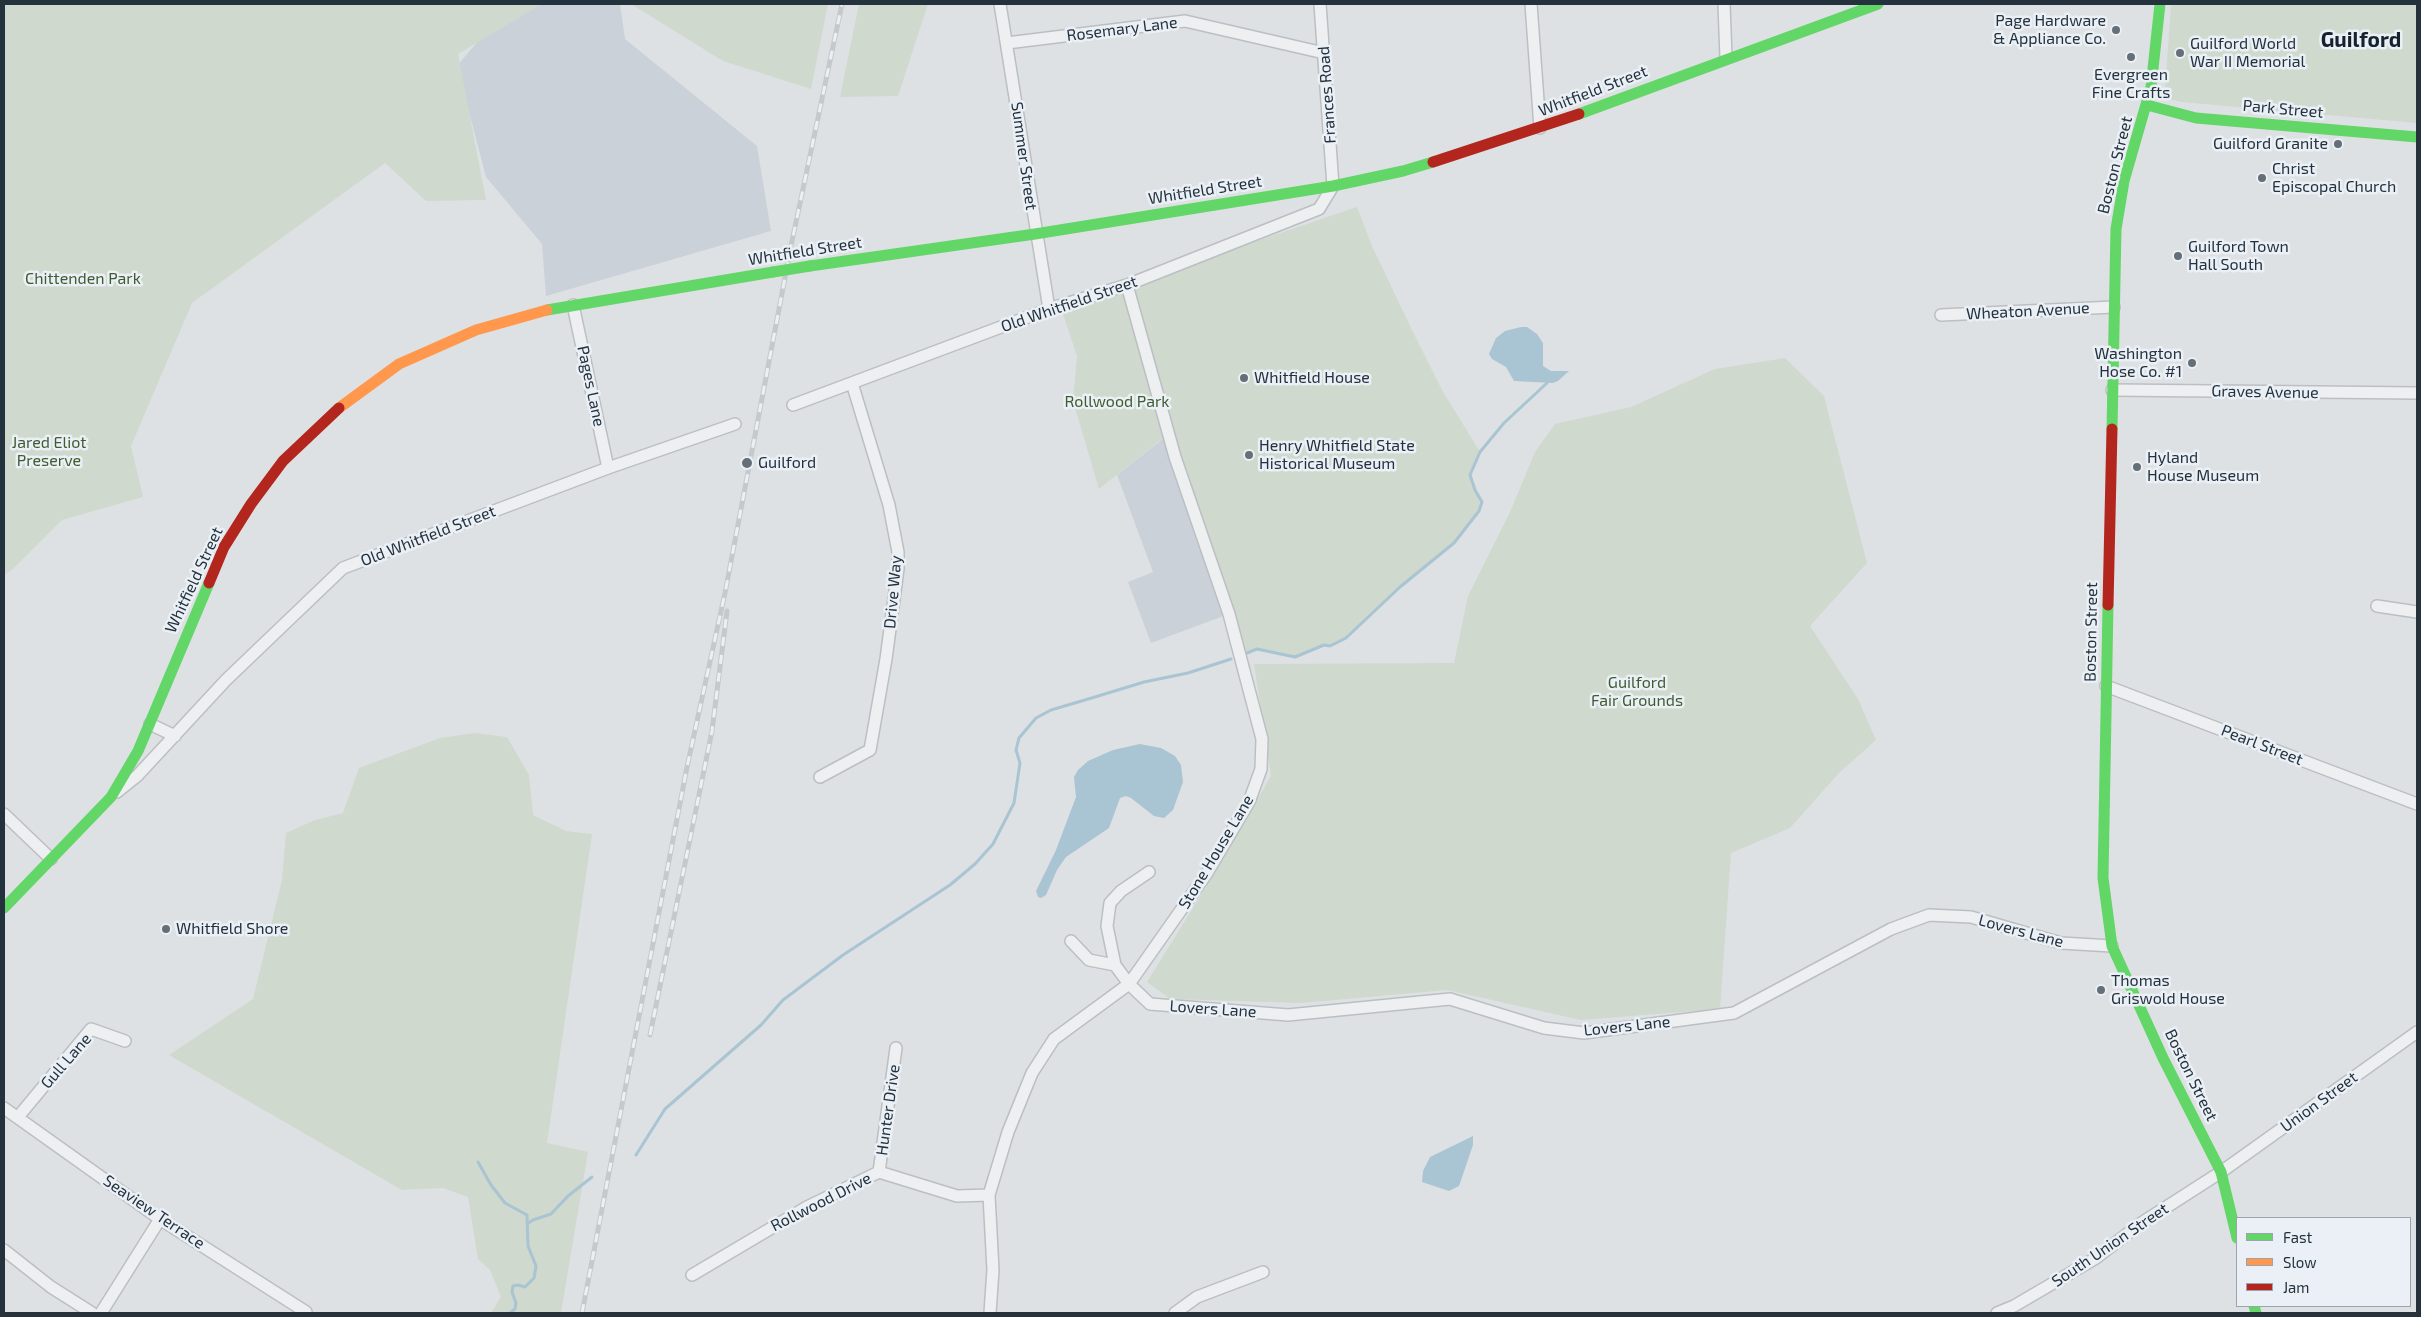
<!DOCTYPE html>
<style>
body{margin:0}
#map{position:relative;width:2421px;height:1317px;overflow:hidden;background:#dee1e4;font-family:"Exo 2",sans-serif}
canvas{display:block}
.frame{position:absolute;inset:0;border:5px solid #24323e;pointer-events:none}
.legend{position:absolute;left:2236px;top:1217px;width:175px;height:90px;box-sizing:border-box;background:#eaf0f5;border:1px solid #9ba4ac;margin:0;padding:6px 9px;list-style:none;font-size:15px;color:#24323e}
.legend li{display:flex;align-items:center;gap:10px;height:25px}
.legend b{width:25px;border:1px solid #9ba4ac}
</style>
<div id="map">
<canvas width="2421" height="1317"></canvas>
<div class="frame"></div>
<ul class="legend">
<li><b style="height:6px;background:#63d668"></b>Fast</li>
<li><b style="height:6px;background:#ff974d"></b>Slow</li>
<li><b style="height:6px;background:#b3261e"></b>Jam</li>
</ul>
</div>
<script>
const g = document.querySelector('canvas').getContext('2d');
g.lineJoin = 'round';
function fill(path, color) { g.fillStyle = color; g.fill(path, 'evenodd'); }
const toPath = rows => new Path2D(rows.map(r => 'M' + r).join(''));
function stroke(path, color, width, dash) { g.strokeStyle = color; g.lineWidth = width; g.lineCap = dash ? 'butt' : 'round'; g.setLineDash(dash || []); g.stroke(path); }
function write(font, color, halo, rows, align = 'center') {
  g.font = font + ' "Exo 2",sans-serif'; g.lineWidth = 5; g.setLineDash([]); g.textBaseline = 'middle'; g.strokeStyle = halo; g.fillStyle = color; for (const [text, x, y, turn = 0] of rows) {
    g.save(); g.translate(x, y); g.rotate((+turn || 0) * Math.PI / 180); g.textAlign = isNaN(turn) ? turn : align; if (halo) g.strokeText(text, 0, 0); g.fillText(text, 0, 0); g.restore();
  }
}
const built = toPath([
 [525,4,620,4,625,39,757,146,771,231,546,296,542,244,486,177,457,66,478,41],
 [1169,434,1229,614,1151,643,1128,582,1153,572,1117,475]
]);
const green = toPath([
 [4,4,542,4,458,54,486,200,426,201,385,163,192,303,131,446,143,497,62,520,12,570,4,575],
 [631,4,828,4,811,89,723,61],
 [859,4,928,4,898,96,840,97],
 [2171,4,2417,4,2417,123,2181,102,2170,99,2165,91],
 [1357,207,1372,246,1411,328,1442,390,1480,452,1471,472,1475,490,1482,502,1479,511,1454,543,1400,587,1346,638,1330,646,1324,645,1295,657,1257,649,1240,655,1168,434,1099,489,1073,401,1077,356,1060,305,1127,285],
 [1785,358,1824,396,1867,563,1810,626,1858,699,1876,740,1839,773,1790,828,1731,853,1720,1009,1581,1020,1447,990,1301,1003,1170,999,1147,982,1212,877,1271,776,1254,664,1454,663,1468,596,1510,512,1535,452,1555,424,1631,407,1715,369],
 [475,733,507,737,529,775,533,815,566,831,592,834,547,1143,588,1152,561,1313,491,1313,501,1297,490,1270,478,1259,468,1197,443,1188,402,1190,169,1055,253,999,282,880,286,833,315,820,343,813,359,768,440,738]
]);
const water = toPath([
 [1521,327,1527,327,1537,334,1543,343,1543,366,1551,371,1569,371,1558,381,1553,383,1514,381,1506,367,1492,359,1489,354,1496,338,1505,331],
 [1140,744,1161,748,1175,756,1181,765,1183,782,1173,810,1164,818,1154,816,1131,798,1126,796,1120,798,1109,828,1066,857,1057,870,1046,895,1041,898,1038,897,1036,891,1056,850,1076,797,1074,777,1078,770,1088,761,1113,750],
 [1473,1136,1473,1145,1459,1186,1449,1191,1422,1182,1423,1171,1430,1157]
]);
const stream = toPath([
 [1247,653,1257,649,1295,657,1324,645,1330,646,1346,638,1400,587,1454,543,1479,511,1482,502,1475,490,1470,475,1480,452,1504,423,1547,383],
 [636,1155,665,1109,761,1025,783,1000,843,955,950,885,975,864,993,844,1014,803,1020,763,1016,750,1019,738,1036,718,1051,710,1095,697,1144,682,1188,673,1231,659],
 [478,1162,491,1185,505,1203,527,1215,528,1246,536,1266,534,1278,525,1287,518,1285,513,1286,512,1292,516,1303,515,1309,510,1313],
 [527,1224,533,1220,551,1214,568,1196,592,1177]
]);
const street = toPath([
 [1000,4,1049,309],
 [1531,4,1540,128],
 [1724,4,1726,58],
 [1007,43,1185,21,1324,53],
 [573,305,608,468],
 [1941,315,2114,307],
 [2112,390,2417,393],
 [793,405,1049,309,1127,285,1319,209,1333,186,1320,4],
 [2377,606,2417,612],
 [2106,686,2417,804],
 [150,724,175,736],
 [820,777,870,750,886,659,898,569,898,552,889,505,852,383],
 [117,792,137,776,226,680,343,568,608,468,735,424],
 [4,814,51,859],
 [1071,941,1089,960,1115,965,1129,984,1150,1004,1288,1015,1450,999,1544,1028,1584,1033,1734,1013,1891,929,1929,915,1971,917,2061,943,2112,946],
 [1115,965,1107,926,1110,903,1121,891,1149,872],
 [4,1108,160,1219,306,1312],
 [18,1117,91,1029,125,1041],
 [879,1172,896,1048],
 [4,1250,51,1287,92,1313],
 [692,1275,807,1207,879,1172,957,1196,989,1195],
 [101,1313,160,1219],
 [990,1313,993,1270,989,1195,1008,1132,1032,1073,1054,1039,1129,984,1207,873,1249,802,1261,769,1262,739,1229,614,1175,457,1127,285],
 [1175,1313,1197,1297,1263,1272],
 [1997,1313,2014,1306,2096,1258,2140,1224,2221,1172,2417,1032]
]);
const fast = toPath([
 [2147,105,2196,118,2417,137],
 [1579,114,1878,4],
 [810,266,1035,234,1333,186,1403,171,1433,162],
 [547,310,773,272],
 [2112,429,2116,229,2124,181,2151,87,2160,4],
 [2108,605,2103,878,2112,946,2163,1058,2221,1172,2237,1238],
 [4,908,111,797,138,751,209,583],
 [2254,1306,2256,1313]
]);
const slow = toPath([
 [339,408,399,364,476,330,547,310]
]);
const jam = toPath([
 [1433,162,1579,114],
 [209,583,224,547,251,504,283,461,339,408],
 [2108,605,2112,429]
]);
const rail = toPath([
 [650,1035,712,731,727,611],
 [582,1313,687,767,725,593,791,246,842,4]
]);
const fastBridge = toPath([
 [773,272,810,266]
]);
const markers = [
 [2116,30,5,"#656f78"],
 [2180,53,5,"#656f78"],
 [2131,57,5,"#656f78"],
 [2338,144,5,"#656f78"],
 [2262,178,5,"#656f78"],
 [2178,256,5,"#656f78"],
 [2192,363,5,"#656f78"],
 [1244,378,5,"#656f78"],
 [1249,455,5,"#656f78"],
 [747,463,6,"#656f78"],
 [2137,467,5,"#656f78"],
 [166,929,5,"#656f78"],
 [2101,990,5,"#656f78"]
];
const poiNames = [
 ["Page Hardware",2106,21,"right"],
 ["& Appliance Co.",2106,39,"right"],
 ["Guilford World",2190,44],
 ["War II Memorial",2190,62],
 ["Evergreen",2131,75,"center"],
 ["Fine Crafts",2131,93,"center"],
 ["Guilford Granite",2328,144,"right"],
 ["Christ",2272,169],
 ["Episcopal Church",2272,187],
 ["Guilford Town",2188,247],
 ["Hall South",2188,265],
 ["Washington",2182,354,"right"],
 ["Hose Co. #1",2182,372,"right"],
 ["Whitfield House",1254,378],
 ["Henry Whitfield State",1259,446],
 ["Historical Museum",1259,464],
 ["Hyland",2147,458],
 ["House Museum",2147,476],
 ["Guilford",758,463],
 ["Whitfield Shore",176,929],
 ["Thomas",2111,981],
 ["Griswold House",2111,999]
];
const streetNames = [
 ["Rosemary Lane",1122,29,-7],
 ["Whitfield Street",1593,91,-21],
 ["Frances Road",1327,95,-94],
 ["Park Street",2283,109,5],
 ["Summer Street",1024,156,82],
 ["Boston Street",2115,165,-76],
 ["Whitfield Street",1205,190,-9],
 ["Whitfield Street",805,251,-9],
 ["Old Whitfield Street",1069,304,-19],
 ["Wheaton Avenue",2028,311,-3],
 ["Pages Lane",591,386,78],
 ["Graves Avenue",2265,392,1],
 ["Old Whitfield Street",428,536,-21],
 ["Whitfield Street",194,580,-65],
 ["Drive Way",893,592,-85],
 ["Boston Street",2091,632,-89],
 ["Pearl Street",2262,745,21],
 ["Stone House Lane",1216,852,-59],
 ["Lovers Lane",2021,931,15],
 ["Lovers Lane",1213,1009,4],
 ["Lovers Lane",1627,1026,-6],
 ["Gull Lane",66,1061,-49],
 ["Boston Street",2191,1075,64],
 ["Union Street",2319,1102,-36],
 ["Hunter Drive",888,1110,-82],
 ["Rollwood Drive",821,1202,-27],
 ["Seaview Terrace",154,1212,34],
 ["South Union Street",2110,1245,-34]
];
const parkNames = [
 ["Chittenden Park",83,279],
 ["Rollwood Park",1117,402],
 ["Jared Eliot",49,443],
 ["Preserve",49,461],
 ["Guilford",1637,683],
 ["Fair Grounds",1637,701]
];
const districtNames = [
 ["Guilford",2361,40]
];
fill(built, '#cbd1d8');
fill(green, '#d0d9cd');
fill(water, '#a9c4d2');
stroke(stream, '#a9c4d2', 3);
stroke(street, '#bcbfc2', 14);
stroke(street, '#edeff1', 11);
stroke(fast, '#63d668', 11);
stroke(slow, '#ff974d', 11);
stroke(jam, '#b3261e', 11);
stroke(rail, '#c6c9cc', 5);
stroke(rail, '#eaf0f5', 3, [9]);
stroke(fastBridge, '#63d668', 11);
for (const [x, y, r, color] of markers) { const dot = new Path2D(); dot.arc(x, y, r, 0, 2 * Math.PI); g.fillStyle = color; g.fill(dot); stroke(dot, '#eaf0f5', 2); }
write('16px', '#24323e', '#eaf0f5', poiNames, 'left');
write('16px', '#24323e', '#eaf0f5', streetNames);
write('16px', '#3f5b30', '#eaf0f5', parkNames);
write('bold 21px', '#16232f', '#eaf0f5', districtNames);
</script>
